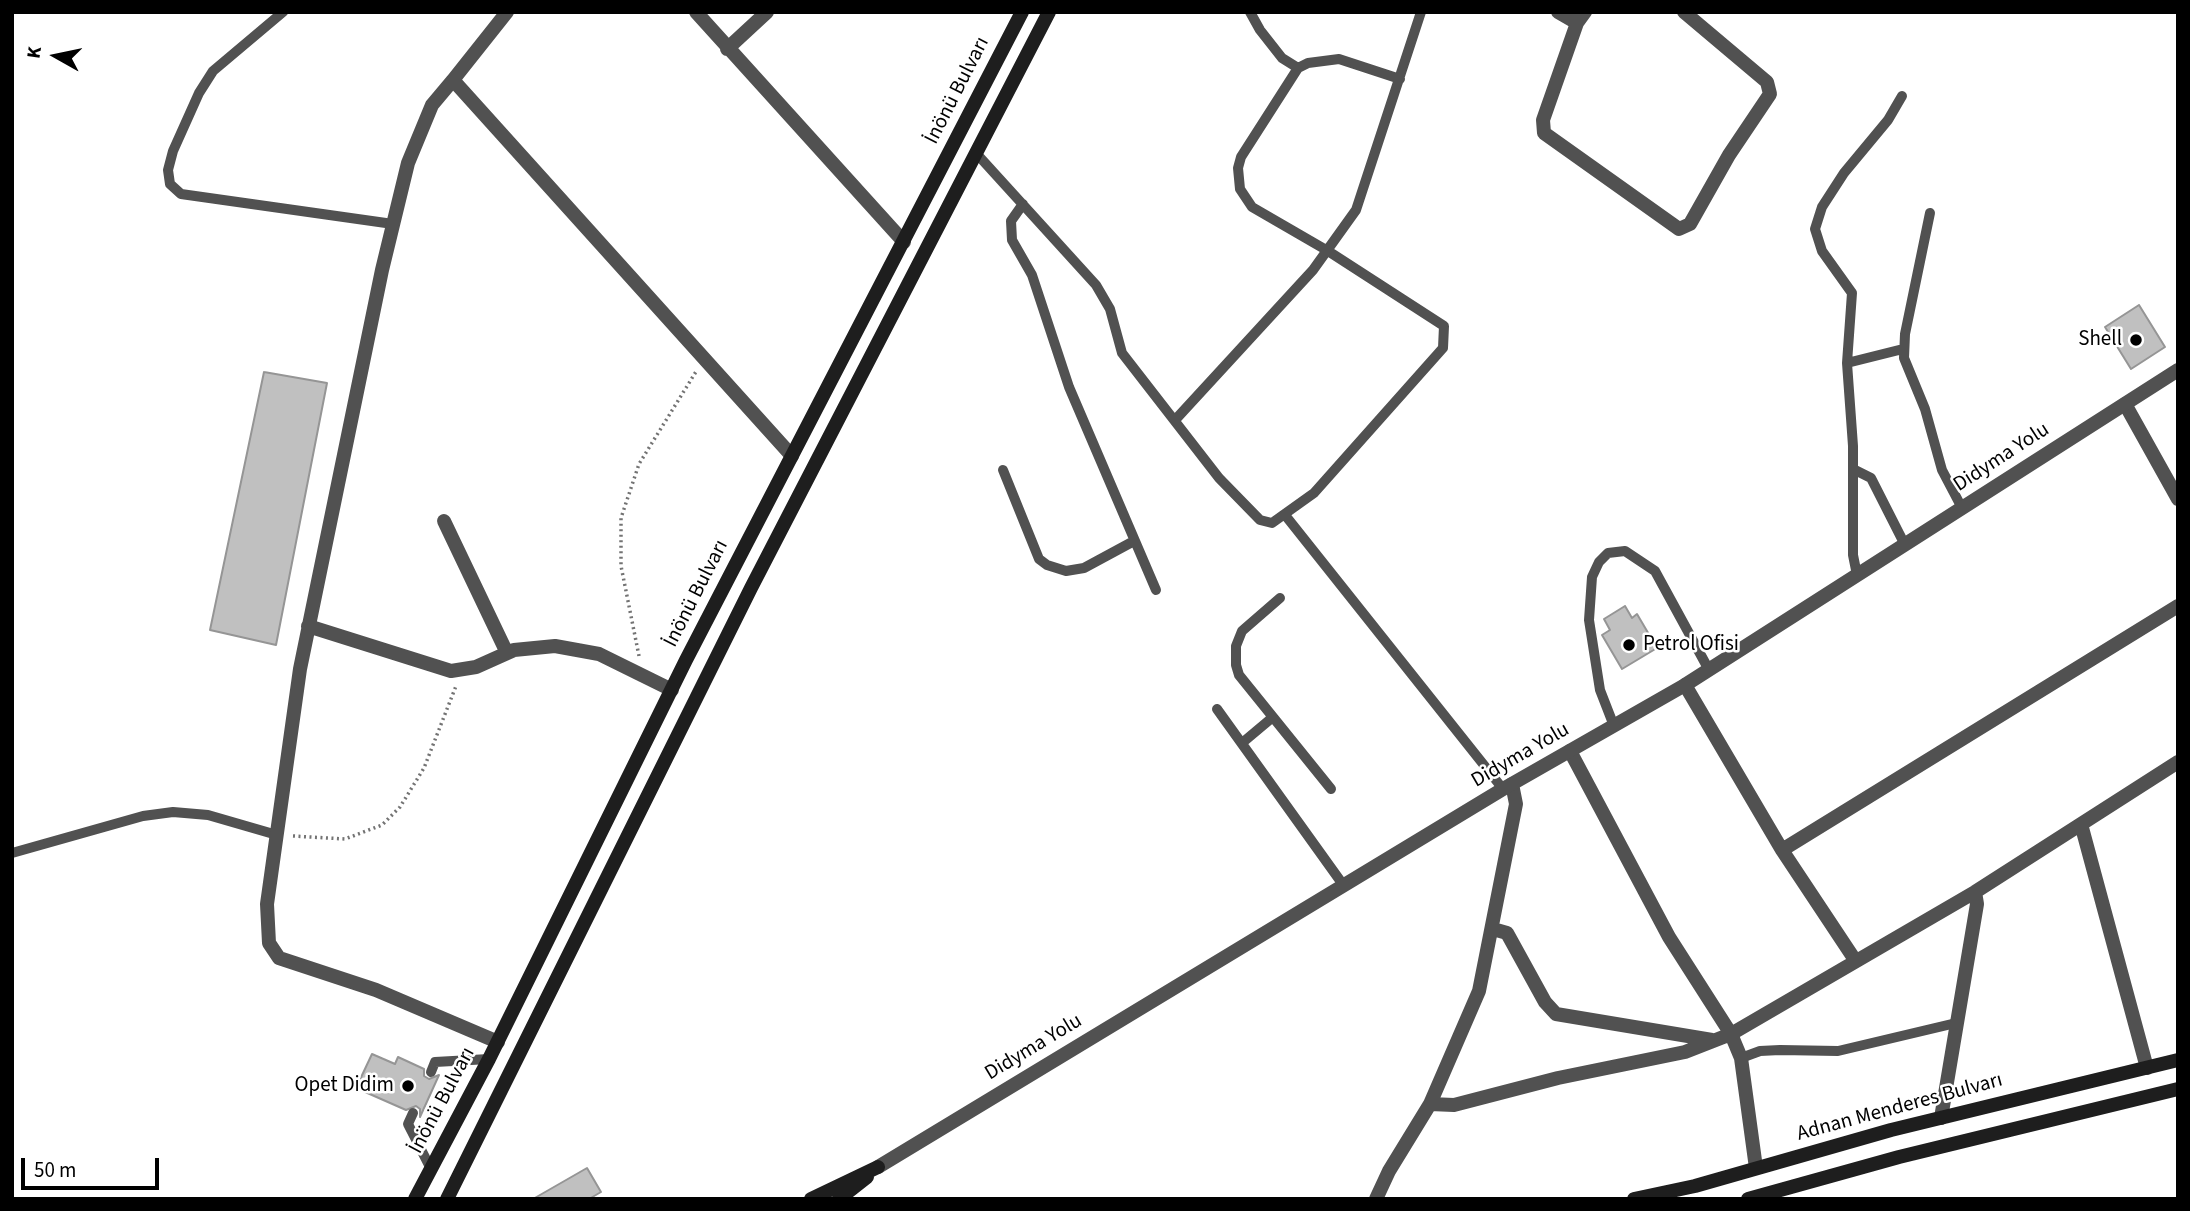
<!DOCTYPE html>
<meta charset="utf-8">
<style>
body{margin:0}
#map{position:relative;width:2190px;height:1211px;overflow:hidden;background:#fff;font-family:"Source Sans 3",sans-serif}
canvas{display:block}
.frame{position:absolute;inset:0;border:14px solid #000;pointer-events:none}
.north{position:absolute;left:21px;top:21px;width:70px;height:70px;-webkit-text-stroke:5px #fff;paint-order:stroke;rotate:279deg;font-size:19px;font-weight:700;line-height:28px;text-align:center;color:#000}
.north::after{content:'';display:block;margin:auto;width:24px;height:32px;background:#000;clip-path:polygon(50% 0,100% 100%,50% 72%,0 100%)}
.scale{position:absolute;left:21px;top:1158px;width:138px;height:32px;box-sizing:border-box;border:4px solid #000;border-top:0;padding-left:9px;font-size:21px;line-height:24px;white-space:nowrap;color:#000;-webkit-text-stroke:5px #fff;paint-order:stroke}
</style>
<div id="map">
<canvas width="2190" height="1211"></canvas>
<div class="frame"></div>
<div class="north">K</div>
<div class="scale">50 m</div>
</div>
<script>
const g = document.querySelector('canvas').getContext('2d');
g.lineJoin = 'round';
function fill(path, color) { g.fillStyle = color; g.fill(path, 'evenodd'); }
const toPath = rows => new Path2D(rows.map(r => 'M' + r).join(''));
function stroke(path, color, width, dash) { g.strokeStyle = color; g.lineWidth = width; g.lineCap = dash ? 'butt' : 'round'; g.setLineDash(dash || []); g.stroke(path); }
function write(font, color, halo, rows, align = 'center') {
  g.font = font + ' "Source Sans 3",sans-serif'; g.lineWidth = 5; g.setLineDash([]); g.textBaseline = 'middle'; g.strokeStyle = halo; g.fillStyle = color; for (const [text, x, y, turn = 0] of rows) {
    g.save(); g.translate(x, y); g.rotate((+turn || 0) * Math.PI / 180); g.textAlign = isNaN(turn) ? turn : align; if (halo) g.strokeText(text, 0, 0); g.fillText(text, 0, 0); g.restore();
  }
}
const building = toPath([
 [2139,305,2165,347,2131,369,2105,327,2139,305],
 [264,372,327,383,276,645,210,630,264,372],
 [1625,606,1632,618,1637,614,1657,648,1622,669,1602,635,1610,630,1604,619,1625,606],
 [372,1054,395,1064,398,1057,424,1069,424,1076,429,1079,439,1075,420,1117,420,1109,416,1106,406,1110,356,1088,372,1054],
 [587,1168,601,1192,589,1199,533,1199,587,1168]
]);
const path = toPath([
 [639,656,621,566,621,518,639,464,697,370],
 [293,836,345,839,382,825,400,807,424,768,456,686]
]);
const service = toPath([
 [283,12,213,71,199,93,173,151,168,170,170,184,181,194,393,224],
 [1250,12,1260,30,1282,58,1298,68],
 [976,153,1096,285,1110,309,1122,353,1219,478,1260,520,1272,523,1314,493,1443,348,1444,326,1328,251,1252,207,1240,189,1238,168,1241,157,1298,68,1308,63,1339,59,1400,79],
 [1023,204,1011,221,1012,240,1032,275,1069,387,1156,590],
 [1930,213,1905,334,1904,358,1925,409,1942,470,1962,508],
 [1847,363,1903,349],
 [1176,419,1313,270,1356,210,1421,12],
 [1853,469,1871,478,1905,545],
 [1003,470,1039,559,1047,565,1066,571,1084,568,1134,541],
 [1285,515,1503,789],
 [1857,575,1853,555,1853,446,1847,363,1852,293,1822,251,1815,229,1822,207,1844,173,1888,120,1902,96],
 [1280,598,1242,631,1236,646,1236,665,1239,675,1331,789],
 [1217,709,1344,886],
 [1614,726,1600,690,1589,620,1592,577,1599,562,1608,553,1625,551,1655,571,1709,670],
 [1242,743,1273,717],
 [12,853,143,816,173,812,208,815,277,835],
 [1741,1058,1760,1051,1780,1050,1838,1051,1956,1023],
 [431,1072,435,1062,489,1059],
 [413,1113,408,1124,431,1169]
]);
const minor = toPath([
 [507,12,453,80,792,456],
 [696,12,904,242],
 [1558,12,1577,23],
 [1585,12,1577,23,1543,120,1544,133,1679,229,1690,224,1729,155,1770,94,1767,82,1684,12],
 [727,49,767,12],
 [453,80,432,105,408,163,382,270,300,669,267,904,269,943,279,958,376,990,498,1042],
 [2125,404,2178,499],
 [444,521,507,653],
 [308,626,451,671,476,667,514,650,555,646,599,654,672,690],
 [1685,685,1782,850,1855,960],
 [1570,751,1669,937,1731,1034,1741,1058,1756,1168],
 [2081,824,2147,1068],
 [1782,850,2178,606],
 [1493,929,1507,933,1545,1002,1556,1014,1712,1040],
 [1430,1104,1454,1105,1558,1078,1685,1052,1731,1034,1975,892,2178,762],
 [1941,1118,1977,904,1975,892],
 [1376,1199,1389,1171,1430,1104,1479,991,1516,804,1512,784]
]);
const tertiary = toPath([
 [878,1167,1503,789,1685,685,2178,370]
]);
const secondary = toPath([
 [415,1199,489,1059,686,660,1022,12],
 [447,1199,751,588,1049,12],
 [811,1199,878,1167],
 [839,1199,867,1177],
 [1634,1199,1695,1186,1891,1130,2178,1060],
 [1748,1199,1899,1157,2178,1089]
]);
const markers = [
 [2136,340,7,"#000"],
 [1629,645,7,"#000"],
 [408,1086,7,"#000"]
];
const streetNames = [
 ["İnönü Bulvarı",958,91,-63],
 ["Didyma Yolu",2002,458,-33],
 ["İnönü Bulvarı",697,594,-63],
 ["Didyma Yolu",1521,756,-30],
 ["Didyma Yolu",1034,1048,-31],
 ["İnönü Bulvarı",443,1101,-62],
 ["Adnan Menderes Bulvarı",1900,1108,-15]
];
const poiNames = [
 ["Shell",2122,340],
 ["Petrol Ofisi",1643,645,"left"],
 ["Opet Didim",394,1086]
];
fill(building, '#c0c0c0');
stroke(building, '#959595', 2);
stroke(path, '#737373', 3.5, [2, 3.5]);
stroke(service, '#515151', 10);
stroke(minor, '#515151', 14);
stroke(tertiary, '#515151', 14);
stroke(secondary, '#1e1e1e', 14);
for (const [x, y, r, color] of markers) { const dot = new Path2D(); dot.arc(x, y, r, 0, 2 * Math.PI); g.fillStyle = color; g.fill(dot); stroke(dot, '#fff', 2.5); }
write('21px', '#000', '#fff', streetNames);
write('21px', '#000', '#fff', poiNames, 'right');
</script>
